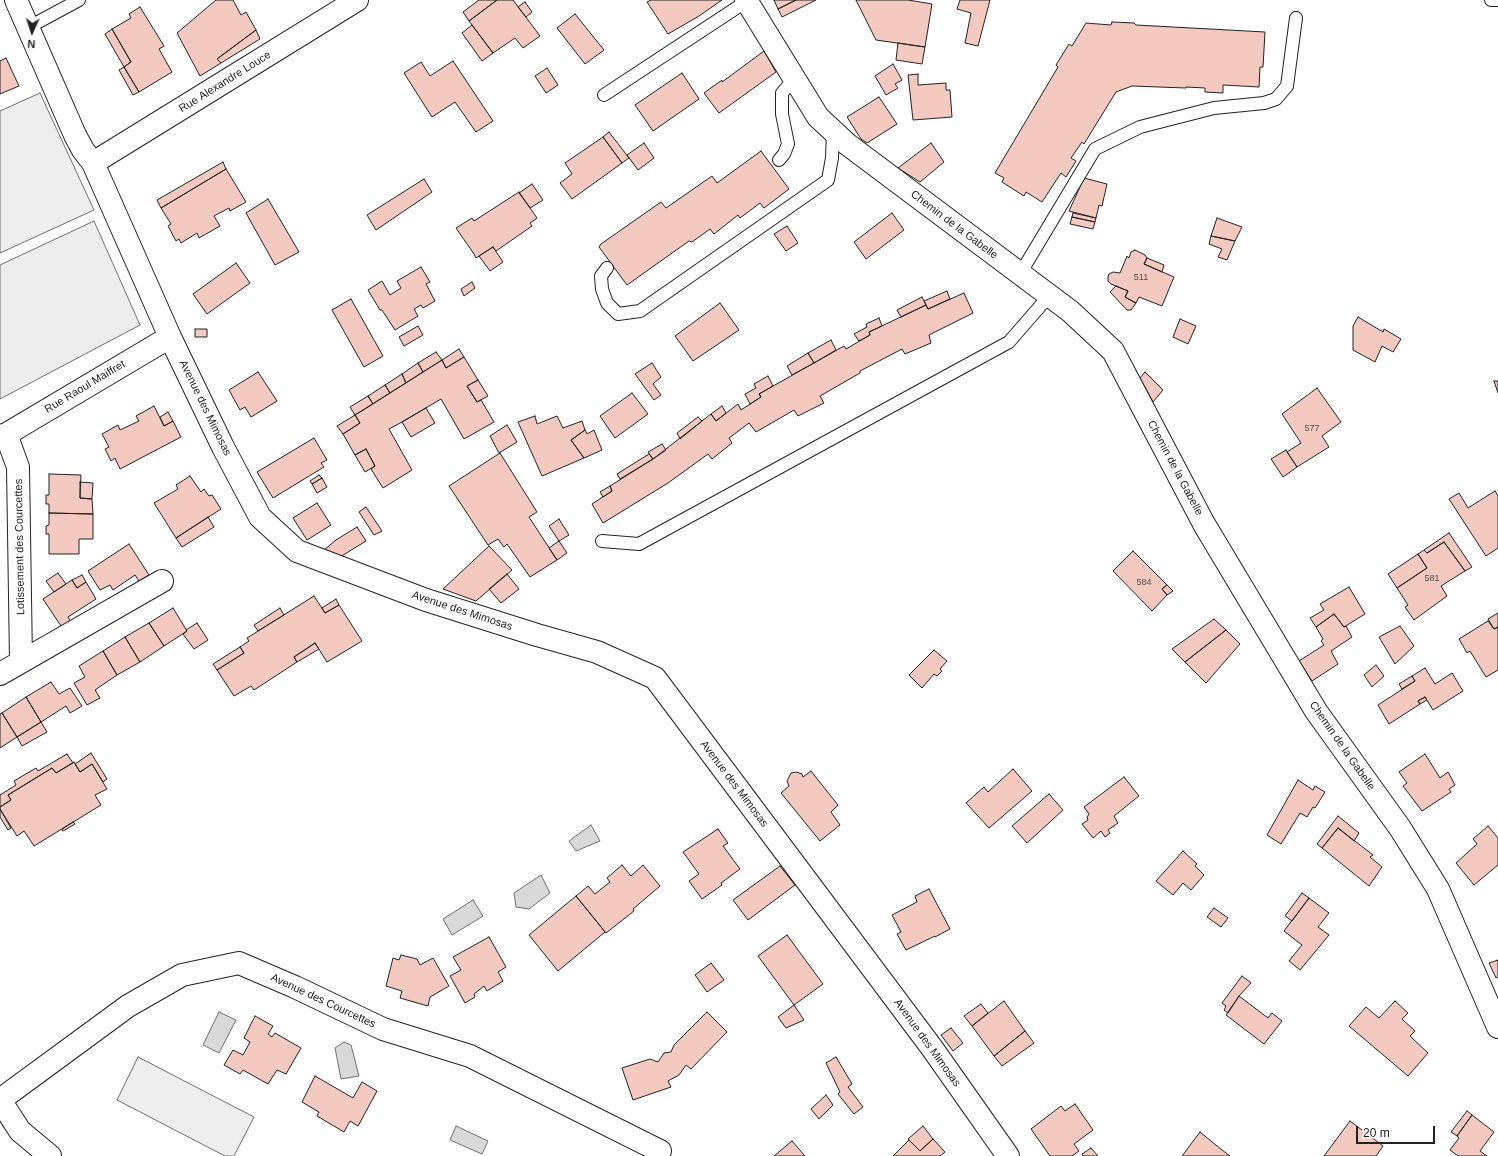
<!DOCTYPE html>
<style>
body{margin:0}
#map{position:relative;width:1498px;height:1156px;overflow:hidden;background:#fff;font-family:Helvetica,sans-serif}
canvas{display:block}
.north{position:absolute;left:12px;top:12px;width:40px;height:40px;-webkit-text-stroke:3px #fff;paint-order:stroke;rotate:183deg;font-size:11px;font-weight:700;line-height:16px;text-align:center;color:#222}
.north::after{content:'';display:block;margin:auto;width:14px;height:18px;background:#222;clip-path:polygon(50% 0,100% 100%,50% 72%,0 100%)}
.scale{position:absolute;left:1356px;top:1126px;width:79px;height:18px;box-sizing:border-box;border:2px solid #222;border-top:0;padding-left:5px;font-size:12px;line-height:14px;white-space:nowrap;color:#222;-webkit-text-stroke:3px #fff;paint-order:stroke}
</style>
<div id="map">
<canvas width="1498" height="1156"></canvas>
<div class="north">N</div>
<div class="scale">20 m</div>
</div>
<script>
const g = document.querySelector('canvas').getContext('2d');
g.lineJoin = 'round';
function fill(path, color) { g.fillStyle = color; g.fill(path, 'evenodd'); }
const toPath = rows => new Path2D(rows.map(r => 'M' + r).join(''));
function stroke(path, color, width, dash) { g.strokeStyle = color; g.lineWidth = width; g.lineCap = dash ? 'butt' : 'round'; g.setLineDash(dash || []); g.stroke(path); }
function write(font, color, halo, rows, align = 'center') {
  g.font = font + ' Helvetica,sans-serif'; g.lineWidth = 3; g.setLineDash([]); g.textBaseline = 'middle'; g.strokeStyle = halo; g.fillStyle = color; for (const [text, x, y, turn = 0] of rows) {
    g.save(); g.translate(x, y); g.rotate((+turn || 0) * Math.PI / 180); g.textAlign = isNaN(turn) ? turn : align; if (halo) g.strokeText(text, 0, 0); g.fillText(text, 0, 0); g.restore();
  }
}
const green = toPath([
 [40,93,94,210,0,253,0,111,40,93],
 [138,1057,254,1117,234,1156,225,1156,117,1100,138,1057]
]);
const parking = toPath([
 [94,221,140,325,0,399,0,265,94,221]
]);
const water = toPath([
 [591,825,600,841,576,851,569,841,591,825],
 [541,875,550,893,529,909,516,907,514,893,541,875],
 [473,900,483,916,452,935,443,919,473,900],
 [219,1012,236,1020,219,1053,203,1045,219,1012],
 [344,1042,351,1045,359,1076,341,1079,335,1048,344,1042],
 [456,1126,488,1141,482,1154,450,1140,456,1126]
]);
const building = toPath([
 [216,0,233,0,241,15,246,12,256,30,217,59,221,63,200,76,177,33,216,0],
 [479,0,497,0,469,21,463,12,479,0],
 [497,0,513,0,540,36,523,48,515,38,493,53,469,21,497,0],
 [651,0,722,0,699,16,668,34,647,2,651,0],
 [774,0,796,0,778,9,774,0],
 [796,0,816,0,782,17,778,9,796,0],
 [856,0,908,0,932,4,925,47,876,40,856,0],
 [960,0,990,0,978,46,965,43,971,13,957,9,960,0],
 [525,2,532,12,526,17,518,7,525,2],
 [140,7,164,46,159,49,172,72,139,92,124,67,131,62,112,29,131,18,129,14,140,7],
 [575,14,604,50,585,64,557,28,575,14],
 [1112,22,1134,23,1136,25,1265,32,1263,67,1260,67,1259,87,1223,85,1223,93,1205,92,1205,88,1186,87,1186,88,1132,86,1116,92,1084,144,1082,142,1071,158,1076,161,1066,177,1061,173,1042,202,1026,192,1024,196,1002,182,1004,178,995,173,1058,67,1056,65,1069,44,1072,46,1086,23,1111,25,1112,22],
 [472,25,493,53,482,61,462,33,472,25],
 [112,29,131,62,124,67,105,34,112,29],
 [256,30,260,39,221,63,217,59,256,30],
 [898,43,925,47,922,64,896,60,898,43],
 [764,51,776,72,719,113,704,93,722,80,722,82,764,51],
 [6,58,19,86,0,94,0,61,6,58],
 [453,61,493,121,476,132,455,102,432,117,404,73,421,62,430,76,453,61],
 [893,64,902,80,895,84,898,88,886,95,875,76,893,64],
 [124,67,139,92,133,95,119,70,124,67],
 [547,68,558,85,546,93,535,76,547,68],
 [682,73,699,99,653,131,635,105,682,73],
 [918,74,918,85,946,83,946,90,950,90,952,117,913,120,908,75,918,74],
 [879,97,897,124,867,143,861,139,847,117,879,97],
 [609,132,629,158,622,163,603,137,609,132],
 [603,137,622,163,572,199,560,183,572,174,565,163,603,137],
 [644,143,654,158,638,170,627,155,644,143],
 [931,143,944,162,920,182,898,168,931,143],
 [761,151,789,189,764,208,760,203,740,218,738,215,714,234,710,229,692,242,689,241,627,285,599,247,601,244,661,202,666,208,712,176,717,183,761,151],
 [223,162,226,169,161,208,157,200,223,162],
 [226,169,246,202,230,211,229,208,214,216,220,226,199,238,197,233,181,243,179,239,176,241,168,226,171,224,161,208,226,169],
 [1084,178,1107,184,1102,206,1099,205,1096,218,1069,211,1084,178],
 [424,179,432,192,376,230,367,215,424,179],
 [532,184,543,200,530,208,519,193,532,184],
 [519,192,537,218,530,223,532,226,496,251,493,247,476,258,474,254,456,228,472,218,474,221,519,192],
 [268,199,299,252,275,265,246,213,268,199],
 [892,213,904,230,866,259,854,242,892,213],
 [1073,213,1096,218,1095,222,1072,217,1073,213],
 [1072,217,1095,222,1093,229,1070,224,1072,217],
 [1217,218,1242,227,1235,241,1211,236,1217,218],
 [787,226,798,243,786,251,774,234,787,226],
 [1211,236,1235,241,1227,260,1218,257,1222,249,1209,244,1211,236],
 [493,247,503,262,490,271,479,256,493,247],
 [1135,250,1145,255,1147,258,1144,264,1174,277,1162,306,1139,297,1136,303,1125,297,1128,291,1111,284,1108,281,1108,277,1109,274,1113,272,1120,273,1127,256,1129,258,1131,252,1135,250],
 [1147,258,1164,265,1162,272,1144,264,1147,258],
 [236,263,250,283,207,314,193,294,236,263],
 [421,267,430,282,426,284,435,301,423,308,421,305,414,309,418,316,395,330,382,310,380,310,368,290,382,281,390,295,401,288,397,281,421,267],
 [472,282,475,288,464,296,461,289,472,282],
 [1116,286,1128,291,1125,297,1136,303,1131,310,1127,310,1110,292,1116,286],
 [947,291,950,299,928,309,924,301,947,291],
 [964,293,973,313,929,335,931,343,905,354,902,349,860,371,860,373,820,396,824,403,798,416,794,410,756,432,749,423,729,438,732,443,712,459,708,454,668,483,603,523,592,504,612,491,610,486,653,459,711,414,716,421,738,404,741,410,761,397,759,394,844,346,846,349,870,335,869,332,926,305,928,309,964,293],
 [922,297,926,305,901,317,897,310,922,297],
 [351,299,383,356,364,367,332,310,351,299],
 [720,303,739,330,693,361,675,336,720,303],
 [1358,317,1383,332,1384,329,1401,339,1393,352,1382,346,1375,362,1353,350,1353,326,1358,317],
 [879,318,882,326,869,332,870,335,859,341,854,334,867,327,866,324,879,318],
 [1180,319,1196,326,1188,344,1173,337,1180,319],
 [418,326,423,335,404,346,399,337,418,326],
 [195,329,207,329,207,337,195,337,195,329],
 [831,340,836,350,814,363,808,353,831,340],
 [459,349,464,357,446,368,442,360,459,349],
 [436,352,442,360,423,372,418,363,436,352],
 [808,353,814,363,792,375,787,366,808,353],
 [464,357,478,380,467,386,477,402,481,400,494,422,464,439,441,399,402,422,389,429,412,470,383,488,371,469,375,466,366,449,355,455,343,434,360,423,355,415,442,360,446,368,464,357],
 [418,363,423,372,406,383,402,374,418,363],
 [652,363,661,377,653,384,661,395,654,400,635,374,652,363],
 [258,372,277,401,251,417,245,407,240,410,229,390,258,372],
 [1145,372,1163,390,1153,402,1140,378,1145,372],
 [402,374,406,383,390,393,385,385,402,374],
 [768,376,773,386,759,394,761,397,750,404,745,394,756,388,754,384,768,376],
 [478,380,488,396,477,402,467,386,478,380],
 [1494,381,1498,381,1498,393,1494,381],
 [385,385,390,393,373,404,368,396,385,385],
 [1317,388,1341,422,1322,436,1329,447,1297,467,1287,452,1301,443,1282,414,1317,388],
 [632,393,648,414,615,438,600,416,632,393],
 [368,396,373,404,355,415,350,407,368,396],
 [154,406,164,426,173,421,181,437,120,469,115,458,111,461,105,449,109,447,102,434,118,425,120,430,139,421,136,416,154,406],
 [722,406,726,413,716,421,711,414,722,406],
 [426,408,435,423,411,437,402,422,426,408],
 [168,412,173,421,164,426,160,417,168,412],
 [355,415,360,423,343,434,337,426,355,415],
 [535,416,537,424,557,416,563,428,582,421,585,430,571,440,584,458,542,476,518,422,535,416],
 [698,417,702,421,680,439,677,433,698,417],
 [507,425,517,442,499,453,490,436,507,425],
 [585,430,587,434,594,430,602,450,584,458,571,440,585,430],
 [314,438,327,460,321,463,324,467,273,498,257,472,314,438],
 [662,444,666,450,653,459,648,452,662,444],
 [366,449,375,466,365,472,355,455,366,449],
 [1286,450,1297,467,1283,477,1271,459,1286,450],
 [500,453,537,512,529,517,557,560,530,577,507,544,504,547,498,539,488,545,449,486,500,453],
 [649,454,653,459,620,479,617,474,649,454],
 [49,474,81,475,80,498,92,499,93,514,49,513,49,504,46,504,46,495,49,495,49,474],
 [319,475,322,478,312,484,310,481,319,475],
 [190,476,201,492,204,489,209,496,212,495,221,509,176,538,154,503,178,489,176,485,190,476],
 [322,478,327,487,317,493,312,484,322,478],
 [80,482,93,483,92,499,80,498,80,482],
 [610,486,612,491,603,497,600,492,610,486],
 [1495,491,1498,496,1498,548,1486,556,1449,499,1459,493,1468,508,1495,491],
 [317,503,331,525,307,540,293,518,317,503],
 [366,507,382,531,374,535,359,512,366,507],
 [49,513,93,514,93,539,79,539,79,554,49,554,49,534,46,534,46,526,49,525,49,513],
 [208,517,214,527,182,547,176,538,208,517],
 [559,519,569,535,559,541,549,526,559,519],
 [357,527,366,541,340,557,338,554,335,556,324,550,336,540,357,527],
 [1449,533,1472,567,1465,571,1444,542,1427,553,1424,550,1449,533],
 [559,541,567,553,557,560,549,548,559,541],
 [1444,542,1465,571,1441,586,1447,596,1414,620,1405,607,1408,605,1397,588,1427,568,1418,554,1424,550,1427,553,1444,542],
 [129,544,149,575,139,581,135,575,113,590,110,585,100,590,88,571,129,544],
 [489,546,512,570,476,601,443,589,489,546],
 [1133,551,1167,585,1162,589,1167,595,1152,611,1113,571,1133,551],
 [1418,554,1427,568,1397,588,1388,574,1418,554],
 [58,573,66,584,54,592,46,581,58,573],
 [507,574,519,589,501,603,489,589,507,574],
 [82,575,86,582,77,588,72,580,82,575],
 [72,580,77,588,86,582,96,599,68,617,72,624,63,629,43,599,72,580],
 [1167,585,1173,591,1167,595,1162,589,1167,585],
 [1349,587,1365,614,1344,627,1334,614,1316,627,1310,618,1324,610,1320,604,1349,587],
 [314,596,325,613,339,605,362,641,327,662,315,643,294,657,297,662,254,690,251,686,234,696,217,670,244,653,240,647,249,641,247,638,314,596],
 [336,599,339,605,325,613,322,608,336,599],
 [173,608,187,631,164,646,149,623,173,608],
 [280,608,284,615,258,631,254,625,280,608],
 [1498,613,1498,627,1494,629,1488,619,1498,613],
 [1334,614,1344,627,1346,626,1352,637,1331,651,1338,664,1312,681,1299,661,1324,645,1321,641,1323,639,1316,627,1334,614],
 [1214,619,1226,630,1185,662,1172,649,1214,619],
 [1488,621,1494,629,1498,627,1498,670,1486,677,1470,651,1467,653,1459,639,1488,621],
 [149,623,164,646,140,662,125,637,149,623],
 [197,623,208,640,194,649,183,634,187,631,186,630,197,623],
 [1400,626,1414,646,1395,664,1379,637,1400,626],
 [1226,630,1240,644,1206,683,1185,662,1226,630],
 [125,637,140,662,117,675,103,651,125,637],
 [315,643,319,649,297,662,294,657,315,643],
 [240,647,244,653,217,670,213,664,240,647],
 [934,650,947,661,940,669,942,671,937,676,934,674,922,688,909,675,934,650],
 [103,651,117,675,95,690,100,698,87,705,74,683,85,677,79,666,103,651],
 [1376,665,1384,676,1372,687,1364,675,1376,665],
 [1425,668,1435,684,1452,673,1463,691,1433,710,1425,697,1418,701,1420,704,1389,724,1378,705,1415,681,1412,676,1425,668],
 [1412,676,1415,681,1402,689,1399,684,1412,676],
 [51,682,59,694,70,688,82,706,70,713,66,706,41,722,26,697,51,682],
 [26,697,41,722,17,737,2,713,26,697],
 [1425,697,1427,700,1420,704,1418,701,1425,697],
 [2,713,17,737,0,748,0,714,2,713],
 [41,722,47,732,22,746,17,737,41,722],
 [91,753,107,779,103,782,92,764,80,772,75,764,91,753],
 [67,754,73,763,56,773,52,768,8,795,11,800,0,807,0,795,16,785,14,781,36,768,38,771,67,754],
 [1425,754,1440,778,1448,772,1455,785,1449,789,1451,792,1422,811,1403,786,1407,783,1399,772,1425,754],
 [74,762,80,772,92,764,107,789,95,795,101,805,34,846,24,831,17,836,0,809,0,807,11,800,8,795,52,768,56,773,74,762],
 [1013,769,1032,791,989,828,966,803,984,787,988,792,1013,769],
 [811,771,838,805,831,812,840,825,820,841,781,793,789,786,787,781,791,773,796,772,802,774,803,777,811,771],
 [1124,777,1139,796,1114,816,1118,823,1108,830,1110,833,1105,837,1101,831,1093,838,1082,824,1088,820,1087,817,1089,814,1084,807,1124,777],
 [1298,780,1313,790,1315,786,1325,792,1315,808,1313,807,1307,817,1300,813,1281,844,1267,835,1298,780],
 [1049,794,1063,810,1027,843,1012,826,1049,794],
 [0,809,11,828,8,830,0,817,0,809],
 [1338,816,1359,833,1354,841,1338,828,1322,848,1317,844,1338,816],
 [73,822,75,824,63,831,62,829,73,822],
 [1488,826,1498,838,1498,865,1474,885,1456,863,1477,844,1473,839,1488,826],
 [1338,828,1373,855,1370,857,1382,867,1369,886,1322,848,1338,828],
 [718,829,728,843,723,846,740,869,721,883,722,885,702,899,689,881,699,874,683,852,718,829],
 [1183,851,1197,864,1195,866,1204,875,1191,890,1183,883,1173,895,1156,881,1183,851],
 [622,865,631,876,643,865,660,886,633,909,634,911,606,933,576,896,588,886,595,894,610,882,607,878,622,865],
 [780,866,795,885,748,920,733,900,780,866],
 [929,889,950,929,935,937,935,936,906,950,897,934,901,932,892,915,917,902,915,896,929,889],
 [1302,893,1309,898,1292,921,1285,916,1302,893],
 [576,896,605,932,558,971,529,935,576,896],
 [1309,898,1329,913,1318,927,1329,935,1300,970,1289,961,1302,945,1284,931,1309,898],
 [1214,908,1228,918,1221,927,1207,917,1214,908],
 [787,935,823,984,794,1005,758,956,787,935],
 [489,937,506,967,498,972,503,981,487,991,484,986,474,994,475,997,465,1003,450,976,461,970,453,957,489,937],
 [401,955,417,959,420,965,433,958,449,986,430,997,428,1006,400,998,402,991,386,986,393,958,399,960,401,955],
 [1498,960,1498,977,1496,978,1489,963,1498,960],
 [711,963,724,980,707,992,695,975,711,963],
 [1242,976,1251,983,1239,996,1228,1013,1224,1010,1226,1006,1222,1003,1242,976],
 [1239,996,1268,1018,1272,1013,1282,1021,1264,1044,1226,1015,1239,996],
 [1004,1001,1025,1031,994,1056,972,1026,1004,1001],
 [1395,1001,1408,1013,1402,1019,1415,1031,1410,1036,1428,1053,1408,1076,1349,1026,1366,1007,1379,1018,1395,1001],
 [981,1004,988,1013,972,1026,964,1016,981,1004],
 [794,1005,804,1020,786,1028,778,1017,794,1005],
 [707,1012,727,1032,691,1069,686,1065,679,1075,668,1081,671,1087,633,1100,622,1068,650,1059,658,1062,664,1053,671,1052,674,1045,707,1012],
 [255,1016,273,1026,268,1034,272,1037,275,1033,301,1048,286,1074,277,1070,268,1084,243,1070,240,1074,224,1065,233,1050,243,1055,250,1042,244,1038,255,1016],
 [951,1028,963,1043,953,1051,941,1035,951,1028],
 [1025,1031,1034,1043,1002,1066,994,1056,1025,1031],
 [836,1057,852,1084,848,1087,863,1107,854,1114,838,1094,840,1092,826,1063,836,1057],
 [315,1076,353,1098,362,1082,377,1091,358,1126,350,1121,344,1132,317,1116,319,1112,302,1102,315,1076],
 [826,1095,833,1105,819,1119,811,1109,826,1095],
 [1075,1104,1093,1130,1074,1144,1079,1151,1072,1156,1050,1156,1031,1129,1061,1106,1065,1111,1075,1104],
 [1467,1111,1472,1115,1457,1136,1451,1132,1467,1111],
 [1472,1115,1494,1132,1480,1151,1487,1156,1458,1156,1450,1150,1459,1138,1457,1136,1472,1115],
 [1350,1121,1383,1146,1376,1156,1324,1156,1350,1121],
 [923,1126,933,1139,920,1151,908,1139,923,1126],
 [1200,1132,1222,1150,1230,1156,1182,1156,1200,1132],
 [933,1139,945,1152,940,1156,893,1156,909,1140,920,1151,933,1139],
 [792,1141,805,1156,774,1156,792,1141],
 [1091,1148,1098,1156,1083,1156,1082,1154,1091,1148]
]);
const service = toPath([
 [1491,0,1497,0],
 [29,27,79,0],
 [604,95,747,1],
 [779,160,784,154,788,144,782,114,782,93,794,79],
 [607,268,601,276,602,289,607,303,618,314,640,311,828,180,832,158,833,131],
 [1020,274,1095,149,1140,127,1214,108,1264,103,1276,99,1287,86,1296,18],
 [602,541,639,544,1009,342,1049,296]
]);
const minor = toPath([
 [16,0,75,135,83,150,93,163,170,337,223,447,260,517,297,551,426,600,537,635,597,652,655,678,932,1048,1008,1156],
 [746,0,818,117,847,144,1070,311,1113,351,1204,524,1316,711,1400,828,1438,889,1498,1027],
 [93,163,357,0],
 [6,434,18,467,21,661],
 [0,438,170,337],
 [0,674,162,581],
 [0,1100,128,1006,182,975,239,963,295,987,383,1029,470,1056,660,1151],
 [0,1100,20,1131,50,1156]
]);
const numberNames = [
 ["511",1141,278],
 ["577",1312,429],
 ["581",1432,579],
 ["584",1144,583]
];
const streetNames = [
 ["Rue Alexandre Louce",225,82,-32],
 ["Chemin de la Gabelle",954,225,37],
 ["Rue Raoul Maiffret",85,387,-31],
 ["Avenue des Mimosas",205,408,64],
 ["Chemin de la Gabelle",1175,468,62],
 ["Lotissement des Courcettes",20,547,-91],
 ["Avenue des Mimosas",462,611,18],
 ["Chemin de la Gabelle",1342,746,55],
 ["Avenue des Mimosas",734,784,53],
 ["Avenue des Courcettes",323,1001,25],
 ["Avenue des Mimosas",927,1043,54]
];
fill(green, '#eee');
stroke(green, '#6f6f6f', 1);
fill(parking, '#ededed');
stroke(parking, '#6f6f6f', 1);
fill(water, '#d9d9d9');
stroke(water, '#6f6f6f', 1);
fill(building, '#f3c9c0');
stroke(building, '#222', 1);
stroke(service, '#222', 14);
stroke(minor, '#222', 24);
stroke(service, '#fff', 12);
stroke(minor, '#fff', 22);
write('9px', '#564c4a', null, numberNames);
write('11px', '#222', '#fff', streetNames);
</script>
